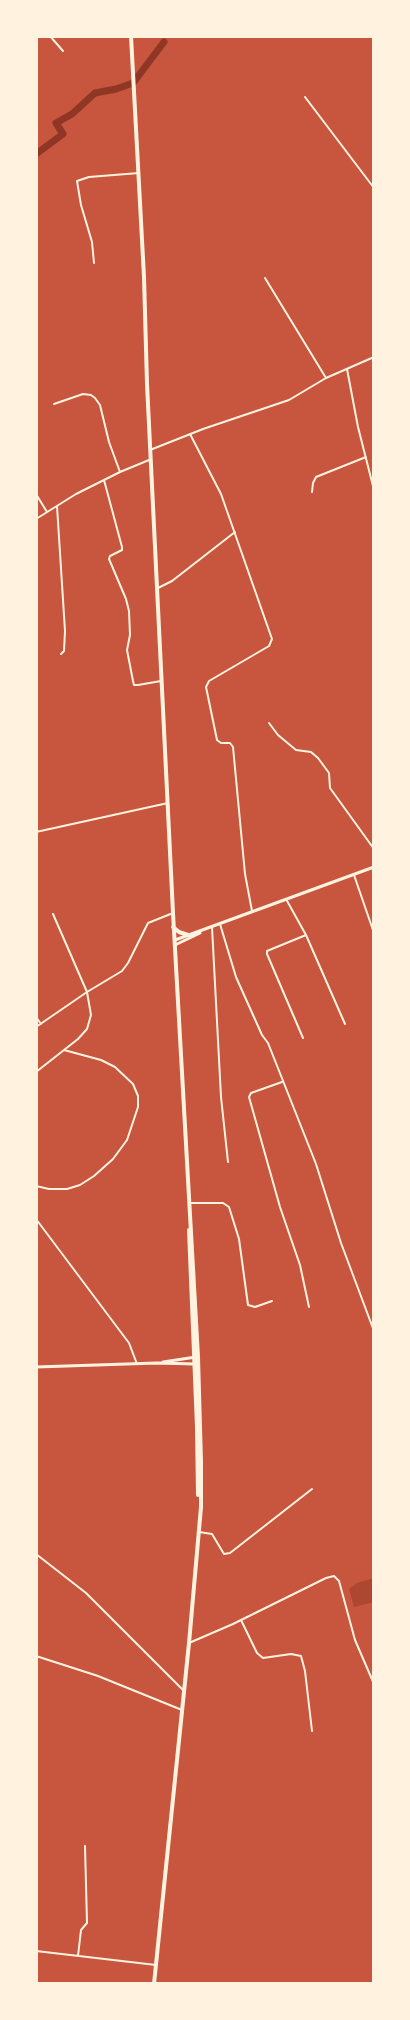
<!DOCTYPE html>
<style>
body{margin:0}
#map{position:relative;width:410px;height:2020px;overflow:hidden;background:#c8553d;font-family:Mulish,sans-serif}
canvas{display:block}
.frame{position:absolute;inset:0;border:38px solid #fff3e0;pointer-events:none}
</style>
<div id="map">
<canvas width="410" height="2020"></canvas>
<div class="frame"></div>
</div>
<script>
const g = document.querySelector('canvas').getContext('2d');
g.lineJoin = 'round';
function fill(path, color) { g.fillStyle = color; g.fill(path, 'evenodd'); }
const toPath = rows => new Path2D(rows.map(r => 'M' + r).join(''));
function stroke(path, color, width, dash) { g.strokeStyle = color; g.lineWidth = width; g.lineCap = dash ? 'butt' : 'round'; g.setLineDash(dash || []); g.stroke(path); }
const green = toPath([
 [374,1578,374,1602,354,1607,349,1589,357,1583]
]);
const river = toPath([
 [36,154,63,134,56,123,72,114,95,93,116,89,133,83,164,42]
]);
const minor = toPath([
 [50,36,63,51],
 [305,97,374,188],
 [94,263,92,242,81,205,77,181,89,177,139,173],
 [265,278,326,378],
 [347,369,358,427,374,490],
 [54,404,83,394,91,395,95,398,100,405,109,442,120,472],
 [190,434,221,494,272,639,269,646,209,681,206,687,217,740,221,743,230,743,233,747,245,874,252,911],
 [150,450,203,429,289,400,326,378,374,357],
 [104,480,122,547,122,550,110,556,109,559,126,599,129,611,130,635,127,650,133,681,134,685,138,685,161,681],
 [312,492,313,483,316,477,366,457],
 [36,494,47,512],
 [57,506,65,631,64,651,61,654],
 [36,519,76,494,120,472,149,460],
 [158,588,172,581,235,532],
 [269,723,278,735,296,750,311,752,318,758,329,773,330,788,374,849],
 [36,832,168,803],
 [354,875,374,933],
 [286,899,306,935,345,1024],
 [220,924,236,977,262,1035,268,1043,316,1164,341,1243,374,1331],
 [212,927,221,1097,228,1162],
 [36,1017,41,1024],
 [36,1027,87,992,122,971,128,963,148,923,173,913],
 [303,1038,267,954,267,951,306,935],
 [36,1072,78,1039,87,1029,91,1015,87,992,53,914],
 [282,1082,251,1093,249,1097,280,1207,300,1265,309,1307],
 [36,1186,49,1189,67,1189,80,1185,94,1176,113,1159,127,1140,138,1107,138,1096,133,1084,115,1067,101,1060,64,1050],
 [191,1203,223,1203,229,1207,239,1239,248,1305,255,1307,272,1301],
 [36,1219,129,1343,137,1364],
 [199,1532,212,1534,224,1554,230,1553,312,1489],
 [36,1554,86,1593,183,1690],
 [241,1620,257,1653,263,1658,291,1654,301,1656,305,1671,312,1731],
 [189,1643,233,1624,326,1578,334,1576,339,1581,355,1640,374,1684],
 [36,1656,98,1676,182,1710],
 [36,1951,156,1965],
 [78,1956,81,1930,87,1923,85,1846]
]);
const primary = toPath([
 [175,940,374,867],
 [175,945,200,933],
 [163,1362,196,1357],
 [36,1367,157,1363,195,1364]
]);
const trunk = toPath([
 [131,36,144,277,147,384,173,913,198,1357,201,1462,201,1507,189,1643,154,1984],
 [173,927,179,932,188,935],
 [189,1230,197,1427,198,1495]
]);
fill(green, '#ae4732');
stroke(river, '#8f3625', 7);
stroke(minor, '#fff3e0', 2);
stroke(primary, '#fff3e0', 3);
stroke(trunk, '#fff3e0', 4);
</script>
